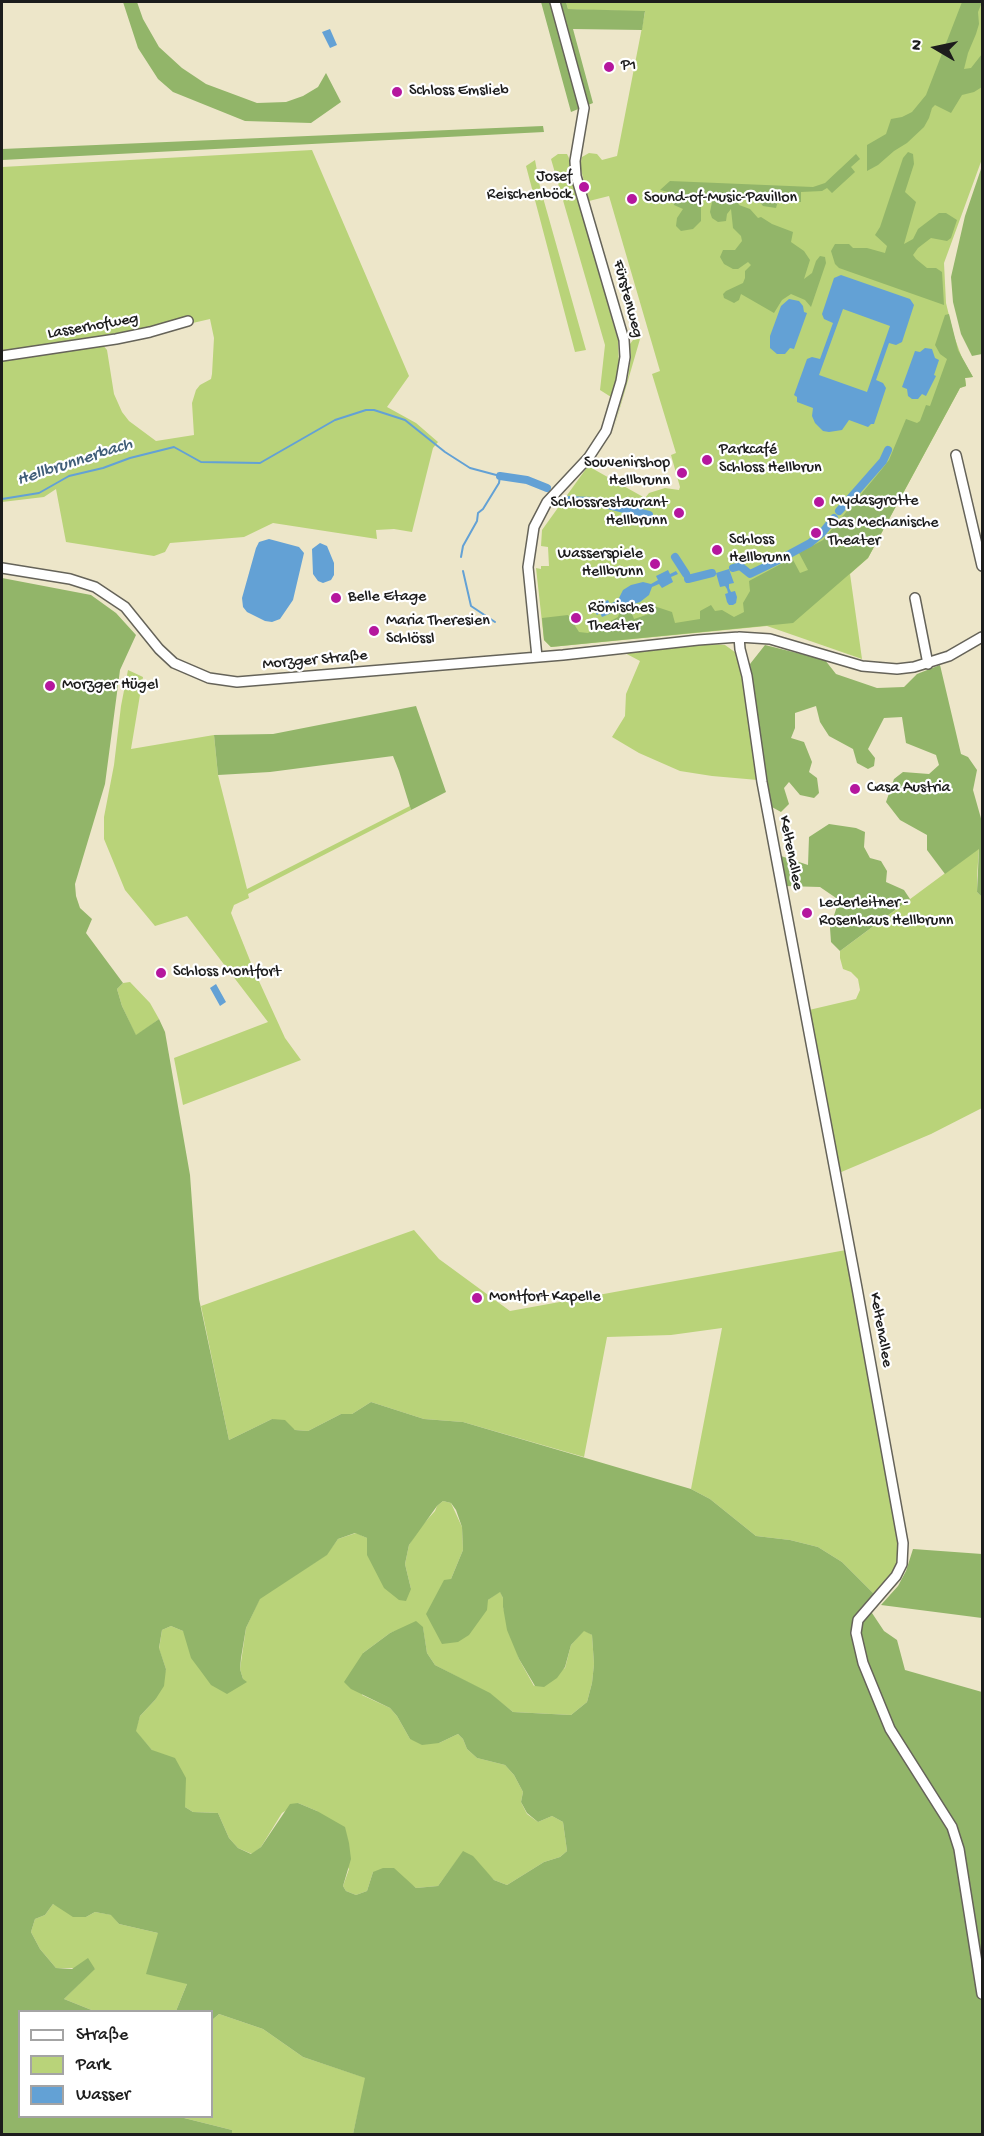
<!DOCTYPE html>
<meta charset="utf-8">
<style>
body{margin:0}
#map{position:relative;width:984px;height:2136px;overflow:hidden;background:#ede6c9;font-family:"Gochi Hand",sans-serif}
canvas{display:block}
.frame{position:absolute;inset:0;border:3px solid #1c1c1c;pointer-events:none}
.legend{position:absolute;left:18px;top:2010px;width:195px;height:108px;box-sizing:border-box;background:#fff;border:2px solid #a4a4a4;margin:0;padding:8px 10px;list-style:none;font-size:18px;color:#1c1c1c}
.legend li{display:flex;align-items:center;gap:12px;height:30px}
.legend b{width:30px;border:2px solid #a4a4a4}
.north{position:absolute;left:906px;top:18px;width:60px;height:60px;-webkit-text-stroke:4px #fff;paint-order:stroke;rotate:279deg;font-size:16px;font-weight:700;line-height:24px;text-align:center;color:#1c1c1c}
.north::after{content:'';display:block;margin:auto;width:21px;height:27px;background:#1c1c1c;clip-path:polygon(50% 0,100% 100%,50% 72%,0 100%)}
</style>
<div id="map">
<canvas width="984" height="2136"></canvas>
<div class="frame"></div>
<ul class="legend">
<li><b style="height:8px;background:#fff"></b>Straße</li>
<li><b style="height:16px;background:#b9d379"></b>Park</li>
<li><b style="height:16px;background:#63a1d5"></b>Wasser</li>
</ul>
<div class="north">N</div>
</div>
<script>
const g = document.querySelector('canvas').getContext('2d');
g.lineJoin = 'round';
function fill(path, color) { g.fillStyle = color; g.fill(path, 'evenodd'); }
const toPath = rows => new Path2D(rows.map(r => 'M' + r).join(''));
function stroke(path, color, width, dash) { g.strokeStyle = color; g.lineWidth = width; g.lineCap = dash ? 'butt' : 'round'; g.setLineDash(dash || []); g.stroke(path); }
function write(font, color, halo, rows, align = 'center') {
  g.font = font + ' "Gochi Hand",sans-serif'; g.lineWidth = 4.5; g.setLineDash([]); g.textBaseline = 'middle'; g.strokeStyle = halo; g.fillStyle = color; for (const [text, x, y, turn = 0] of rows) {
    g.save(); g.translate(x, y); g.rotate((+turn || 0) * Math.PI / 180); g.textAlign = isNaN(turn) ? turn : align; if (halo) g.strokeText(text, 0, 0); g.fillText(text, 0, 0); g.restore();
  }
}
const green = toPath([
 [566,2,982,2,982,159,944,263,946,303,954,336,962,358,973,377,965,378,966,386,960,388,868,558,850,574,862,659,767,626,551,647,544,640,536,568,541,569,541,566,549,566,548,547,541,546,542,530,588,466,645,498,649,493,665,488,679,490,680,487,671,455,676,453,652,374,660,371,609,196,589,201,580,166,582,157,589,153,597,154,602,160,617,156,645,12,568,9],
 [312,150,409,376,387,407,416,423,438,442,433,448,412,532,394,529,376,530,377,539,273,523,244,537,170,543,165,552,154,556,66,542,56,489,44,497,2,502,2,167],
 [210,319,214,338,212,374,211,379,200,385,196,390,192,403,194,435,156,441,129,421,122,412,114,394,107,350,102,344],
 [558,154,567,154,569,158,574,186,618,340,619,370,611,397,600,390,605,345,551,159],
 [535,160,540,187,586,350,575,352,526,166],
 [638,339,640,339,613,432,628,377,631,357,630,344,633,340],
 [712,644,725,645,739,655,744,672,758,780,712,776,680,771,639,753,612,737,625,716,626,694,640,661,623,652],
 [128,670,143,677,131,749,214,735,218,775,247,889,410,806,411,810,248,894,249,898,234,905,231,913,253,968,285,1038,301,1060,183,1105,174,1058,268,1022,187,916,155,926,125,890,104,839,104,817,114,765,121,706],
 [979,848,977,876,977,892,982,897,982,1108,931,1134,839,1173,809,1010,856,999,860,990,858,979,851,972,843,969,840,958,840,951],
 [130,982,150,1003,159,1019,136,1036,122,1006,117,989,123,983],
 [414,1230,439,1259,510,1311,846,1250,897,1524,899,1548,898,1561,894,1572,875,1595,842,1562,818,1547,790,1540,756,1536,710,1499,691,1489,722,1328,671,1335,607,1337,584,1457,463,1422,424,1419,371,1402,352,1414,341,1414,308,1431,295,1430,272,1419,229,1440,201,1306],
 [443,1501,451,1503,462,1527,463,1550,451,1579,488,1600,500,1591,503,1598,503,1607,519,1659,534,1686,565,1668,571,1645,584,1630,592,1635,594,1664,592,1683,587,1702,571,1715,513,1712,490,1694,435,1665,427,1653,423,1628,401,1629,390,1633,363,1653,362,1695,390,1708,397,1716,410,1739,439,1743,458,1734,463,1739,467,1749,477,1758,505,1765,514,1775,523,1792,521,1802,527,1814,538,1822,552,1816,563,1822,567,1851,560,1857,544,1862,507,1885,494,1880,463,1852,438,1886,416,1888,408,1882,373,1872,367,1891,356,1895,346,1891,343,1886,349,1869,317,1811,298,1803,282,1813,261,1847,252,1854,238,1848,229,1838,218,1813,193,1812,185,1807,185,1800,152,1750,135,1731,140,1716,155,1700,166,1669,159,1649,162,1630,171,1626,183,1631,243,1679,240,1669,246,1628,260,1598,326,1555,338,1539,356,1533,367,1538,411,1589,405,1564,409,1545,418,1530,435,1511,437,1506],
 [53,1904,86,1917,95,1912,112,1915,119,1924,158,1933,187,1984,176,2011,94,2011,64,1999,95,1968,56,1968,40,1949,31,1932,35,1919,45,1915],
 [219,2014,263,2029,303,2057,366,2078,353,2134,232,2134,232,2130,180,2117,212,2116,212,2020]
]);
const forest = toPath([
 [123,2,137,2,143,19,159,47,182,68,206,84,257,103,286,102,303,96,318,87,326,73,341,102,311,123,245,121,173,92,158,79,138,48],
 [541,2,566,2,568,9,645,11,642,30,573,29,593,103,571,112],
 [962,2,982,2,978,12,979,24,976,34,968,53,964,69,971,68,982,54,982,87,974,92,962,95,951,113,935,105,932,108,929,118,924,127,907,143,894,151,878,165,867,171,867,145,886,134,891,119,902,117,912,112,926,95],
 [543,126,544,132,2,160,2,149],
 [908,152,913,154,914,164,905,192,916,202,904,244,913,239,918,229,939,213,946,213,957,220,951,238,947,241,931,238,918,248,913,255,916,259,927,268,936,268,942,272,944,305,839,268,835,264,831,251,835,244,849,244,853,248,867,248,885,253,887,246,875,235,880,227,903,158],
 [856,154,860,159,851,167,855,172,832,193,827,188,822,191,801,192,801,202,778,201,776,208,763,206,759,201,750,198,743,198,738,202,739,205,750,209,758,218,761,217,772,224,793,232,791,242,804,251,810,260,804,279,812,273,816,261,820,256,825,257,826,263,811,307,805,300,791,294,782,300,774,313,741,294,739,300,734,303,724,298,723,294,726,291,743,283,745,278,745,271,751,265,748,262,738,269,733,269,724,264,720,257,723,250,735,250,742,241,741,236,733,228,731,209,727,214,726,221,718,222,712,218,710,212,712,202,707,198,701,200,701,221,693,229,681,231,676,226,677,218,683,209,674,205,672,193,660,190,670,181,813,187,825,183],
 [982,166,982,354,972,356,961,334,953,302,951,277,965,216],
 [949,314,958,350,973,377,965,378,966,386,960,388,868,558,793,623,551,647,544,640,542,618,568,615,579,632,588,633,618,617,621,608,630,609,634,619,649,614,654,606,672,612,675,623,700,619,700,611,711,605,715,611,722,610,734,617,744,612,743,603,750,591,749,581,792,558,800,573,808,570,799,553,823,540,882,469,889,460,906,419,917,423,920,421,926,405,930,406,947,359,940,354,935,345,945,315],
 [2,578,91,595,116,613,136,635,120,670,105,784,75,884,76,896,80,908,92,919,86,933,123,983,117,989,122,1006,136,1035,159,1019,165,1032,190,1175,199,1299,229,1440,272,1419,285,1420,295,1430,308,1431,341,1414,352,1414,371,1402,424,1419,463,1422,691,1489,710,1499,756,1536,790,1540,818,1547,842,1562,875,1595,870,1610,884,1631,897,1640,905,1670,982,1692,982,2134,353,2134,365,2078,303,2057,263,2029,219,2014,212,2020,212,2012,176,2011,187,1984,146,1974,158,1933,119,1924,111,1915,95,1912,86,1917,73,1917,53,1904,45,1915,35,1919,31,1932,40,1949,56,1968,72,1969,88,1958,95,1969,64,1999,94,2011,20,2012,20,2116,180,2117,232,2130,232,2134,2,2134],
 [443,1501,451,1503,456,1510,462,1527,463,1550,451,1579,444,1580,426,1614,442,1644,458,1642,469,1635,487,1610,488,1600,500,1592,503,1598,503,1607,507,1630,519,1659,535,1686,544,1687,557,1678,565,1667,571,1645,584,1631,592,1635,594,1664,592,1683,587,1702,571,1715,513,1712,490,1693,435,1665,427,1653,423,1627,416,1621,390,1633,363,1653,344,1682,351,1689,390,1708,397,1716,410,1739,422,1745,439,1743,458,1734,463,1739,467,1749,477,1758,505,1765,514,1775,523,1792,521,1802,527,1813,538,1822,552,1816,563,1822,567,1851,560,1857,544,1862,507,1885,494,1880,473,1856,463,1851,438,1886,416,1888,394,1868,383,1868,373,1872,367,1891,356,1895,346,1891,343,1886,351,1859,349,1843,345,1827,317,1811,298,1803,290,1804,261,1847,251,1854,238,1848,229,1838,218,1813,193,1812,185,1807,186,1778,175,1758,152,1750,136,1731,140,1716,155,1700,164,1686,166,1669,159,1648,162,1630,171,1626,183,1631,191,1658,200,1670,211,1685,227,1694,247,1682,243,1679,240,1669,241,1658,246,1628,260,1599,327,1555,338,1539,355,1533,367,1538,367,1555,384,1588,399,1600,406,1601,411,1589,405,1564,409,1545,437,1506],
 [765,645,825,660,836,674,877,688,904,687,917,674,940,665,961,754,968,757,977,770,973,790,982,822,982,897,977,892,979,849,945,874,927,850,927,835,900,820,886,802,894,779,903,772,929,774,939,765,936,755,906,743,902,717,884,718,868,749,875,758,874,766,868,769,857,763,853,749,829,736,820,722,816,706,795,713,795,728,791,738,804,742,812,762,809,772,817,778,819,793,814,798,800,795,789,782,784,788,789,804,781,812,770,806,750,664],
 [416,706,446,792,411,810,399,771,393,756,270,772,218,775,214,735,273,734],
 [829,824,856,828,865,832,864,847,870,858,881,861,887,871,886,882,904,890,910,899,840,951,831,942,830,928,839,900,820,887,785,886,778,855,808,865,809,837],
 [913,1549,982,1554,982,1618,881,1605,898,1586,906,1571]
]);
const water = toPath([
 [330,29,337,45,330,48,322,32],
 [841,275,910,299,914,305,902,342,896,345,889,343,876,380,883,383,886,388,874,424,871,424,868,427,849,420,842,430,829,432,823,431,815,423,812,416,813,408,797,402,797,397,794,395,807,359,812,357,820,359,833,323,824,319,822,314,834,278],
 [843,309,890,326,867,392,819,375],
 [789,299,799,301,803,306,804,312,807,313,794,349,790,348,785,354,777,354,770,348,770,336,781,306],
 [925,348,932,349,935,358,939,360,934,375,936,376,926,396,922,394,918,399,912,399,908,396,907,389,902,387,915,351,920,352],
 [269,539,299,547,304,553,293,600,280,619,272,622,265,621,247,612,243,607,242,598,256,548,259,542],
 [320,543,327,546,334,563,334,575,331,580,323,583,318,581,313,574,312,549],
 [729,569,734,583,729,584,729,588,731,592,735,591,737,597,736,603,733,605,729,605,727,602,725,594,728,593,727,589,725,586,720,587,716,573],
 [668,570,670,574,676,571,678,574,671,577,673,582,662,588,659,584,652,587,649,595,640,602,628,606,620,603,612,607,614,612,602,617,600,613,597,615,595,612,598,610,596,605,608,600,610,604,618,600,623,590,631,585,643,582,651,584,658,580,656,576],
 [216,984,226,1002,220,1006,210,988]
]);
const stream = toPath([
 [2,499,39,493,69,476,103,468,130,458,174,447,201,462,260,463,335,420,366,410,374,410,405,420,445,452,470,468,500,476,499,483,483,509,478,513,477,521,463,546,461,557],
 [463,571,471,606,495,622]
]);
const canal = toPath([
 [500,476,527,480,547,488],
 [564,500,592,501,649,515],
 [839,511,883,461,888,450],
 [675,557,686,574],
 [784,557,810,543,822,533,834,518],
 [733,568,740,566,750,574,779,560],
 [688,579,712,573]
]);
const minor = toPath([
 [2,356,116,339,150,332,188,321],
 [956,455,982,566],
 [2,568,70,579,95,587,125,607,159,649,174,663,209,678,237,682,563,655,698,640,739,637,770,639,862,666,897,669,914,667,949,656,982,637],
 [915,598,928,664],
 [739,637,740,649,747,676,762,782,857,1288,903,1543,902,1564,896,1576,858,1620,856,1633,863,1663,890,1729,952,1827,959,1849,982,1994],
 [537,657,528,567,534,527,547,502,589,457,606,431,621,381,625,357,624,340,576,176,575,161,584,108,555,2]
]);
const markers = [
 [609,67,6,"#b5179e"],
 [397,92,6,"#b5179e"],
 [584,187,6,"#b5179e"],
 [632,199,6,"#b5179e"],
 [707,460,6,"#b5179e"],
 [682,473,6,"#b5179e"],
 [819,502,6,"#b5179e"],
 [679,513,6,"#b5179e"],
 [816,533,6,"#b5179e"],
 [717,550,6,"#b5179e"],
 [655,564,6,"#b5179e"],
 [336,598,6,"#b5179e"],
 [576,618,6,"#b5179e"],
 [374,631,6,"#b5179e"],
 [50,686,6,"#b5179e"],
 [855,789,6,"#b5179e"],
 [807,913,6,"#b5179e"],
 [161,973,6,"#b5179e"],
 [477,1298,6,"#b5179e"]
];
const poiNames = [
 ["P1",621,67],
 ["Schloss Emslieb",409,92],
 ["Josef",572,178,"right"],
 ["Reischenböck",572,196,"right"],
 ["Sound-of-Music-Pavillon",644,199],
 ["Parkcafé",719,451],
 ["Schloss Hellbrun",719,469],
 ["Souvenirshop",670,464,"right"],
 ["Hellbrunn",670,482,"right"],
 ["Mydasgrotte",831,502],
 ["Schlossrestaurant",667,504,"right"],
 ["Hellbrunn",667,522,"right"],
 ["Das Mechanische",828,524],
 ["Theater",828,542],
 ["Schloss",729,541],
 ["Hellbrunn",729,559],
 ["Wasserspiele",643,555,"right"],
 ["Hellbrunn",643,573,"right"],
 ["Belle Etage",348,598],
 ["Römisches",588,609],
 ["Theater",588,627],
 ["Maria Theresien",386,622],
 ["Schlössl",386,640],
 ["Morzger Hügel",62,686],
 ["Casa Austria",867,789],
 ["Lederleitner -",819,904],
 ["Rosenhaus Hellbrunn",819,922],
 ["Schloss Montfort",173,973],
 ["Montfort Kapelle",489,1298]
];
const streetNames = [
 ["Fürstenweg",627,299,75],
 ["Lasserhofweg",93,327,-10],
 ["Morzger Straße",315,661,-5],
 ["Keltenallee",790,853,79],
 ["Keltenallee",880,1330,80]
];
const waterNames = [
 ["Hellbrunnerbach",75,463,-18]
];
fill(green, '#b9d379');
fill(forest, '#92b569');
fill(water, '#63a1d5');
stroke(stream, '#63a1d5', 2);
stroke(canal, '#63a1d5', 8);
stroke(minor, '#656359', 12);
stroke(minor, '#fff', 9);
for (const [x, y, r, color] of markers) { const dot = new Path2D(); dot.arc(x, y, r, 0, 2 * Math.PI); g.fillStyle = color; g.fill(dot); stroke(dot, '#fff', 2); }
write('16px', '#1c1c1c', '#fff', poiNames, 'left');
write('16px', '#1c1c1c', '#fff', streetNames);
write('italic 18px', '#405e78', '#fff', waterNames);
</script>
